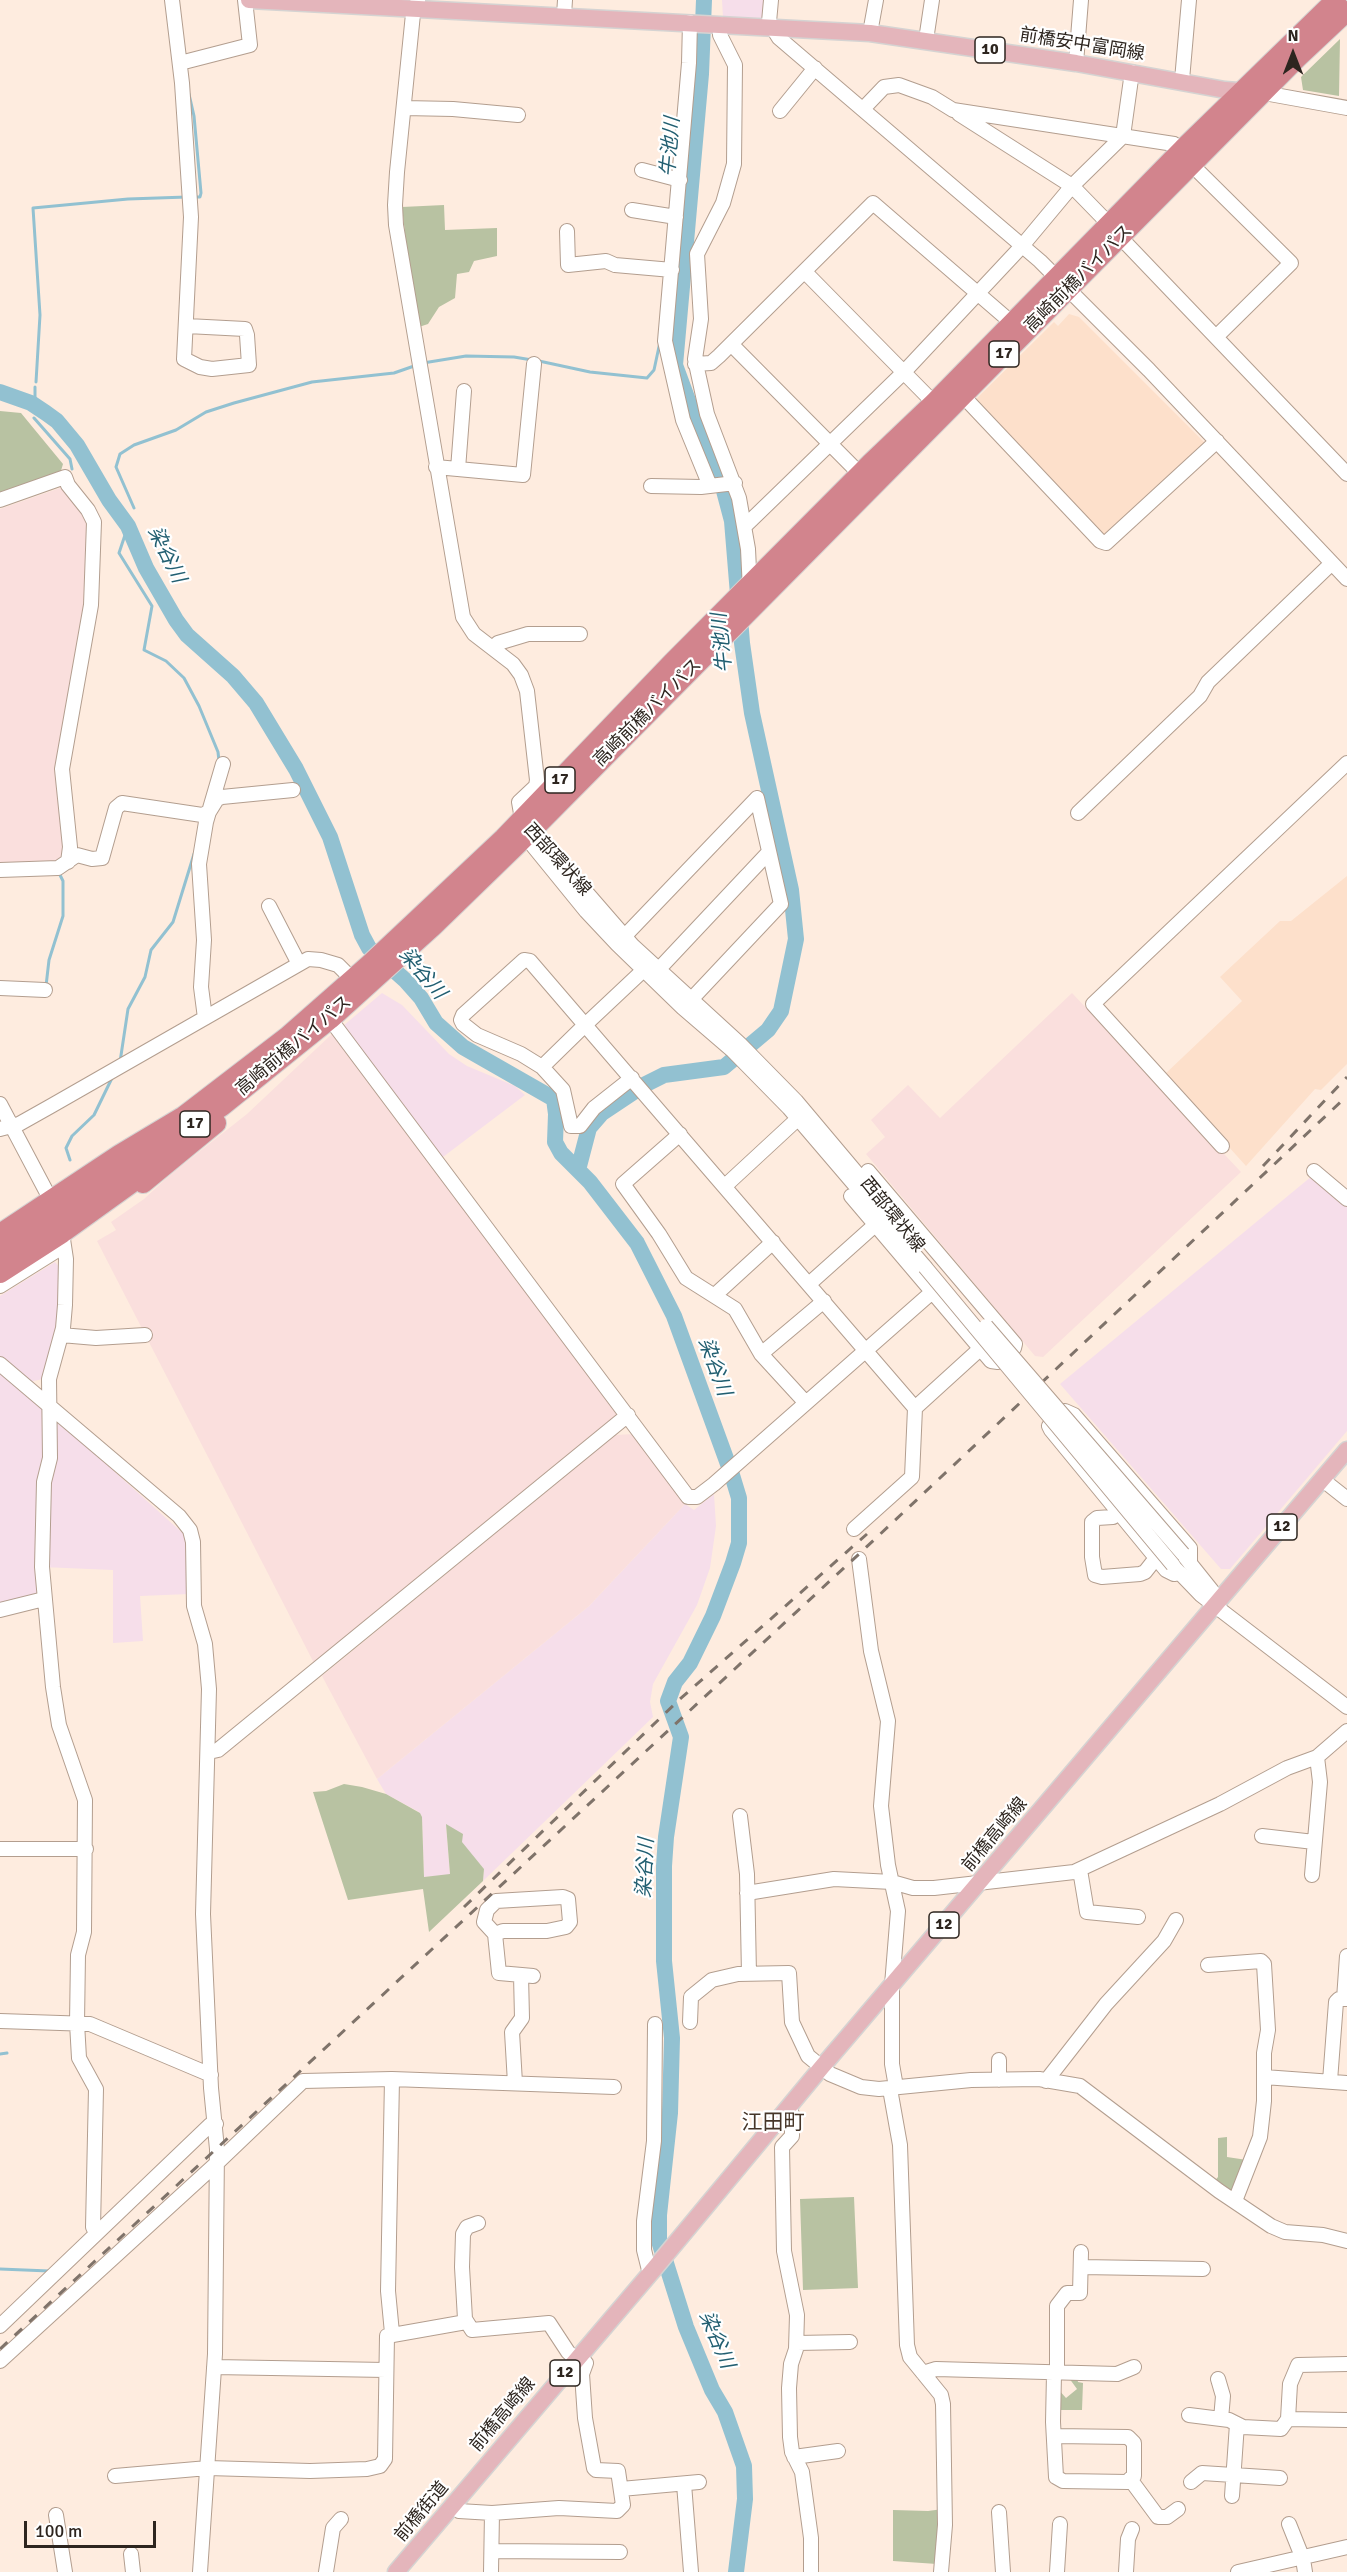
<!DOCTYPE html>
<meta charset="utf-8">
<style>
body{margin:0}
#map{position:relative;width:1347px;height:2572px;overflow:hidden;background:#feecdf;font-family:Signika,sans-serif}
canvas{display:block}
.north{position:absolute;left:1263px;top:24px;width:60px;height:60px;-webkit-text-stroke:4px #fff;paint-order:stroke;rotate:0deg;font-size:16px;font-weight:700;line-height:24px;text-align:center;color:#2d251f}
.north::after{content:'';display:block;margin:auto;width:21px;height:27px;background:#2d251f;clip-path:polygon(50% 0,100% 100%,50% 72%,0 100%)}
.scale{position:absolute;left:24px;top:2521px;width:132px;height:27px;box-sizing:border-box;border:3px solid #2d251f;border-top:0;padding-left:8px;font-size:18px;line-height:21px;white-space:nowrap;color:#2d251f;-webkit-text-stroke:4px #fff;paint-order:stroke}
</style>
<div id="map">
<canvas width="1347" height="2572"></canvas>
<div class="north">N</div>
<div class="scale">100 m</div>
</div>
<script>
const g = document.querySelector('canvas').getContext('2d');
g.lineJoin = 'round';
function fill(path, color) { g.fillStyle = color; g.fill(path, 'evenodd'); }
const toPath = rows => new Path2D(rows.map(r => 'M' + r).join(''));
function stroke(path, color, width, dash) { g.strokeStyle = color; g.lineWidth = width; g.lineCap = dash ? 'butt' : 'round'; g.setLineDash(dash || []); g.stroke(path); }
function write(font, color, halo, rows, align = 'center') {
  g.font = font + ' Signika,"Noto Sans JP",sans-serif'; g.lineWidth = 4.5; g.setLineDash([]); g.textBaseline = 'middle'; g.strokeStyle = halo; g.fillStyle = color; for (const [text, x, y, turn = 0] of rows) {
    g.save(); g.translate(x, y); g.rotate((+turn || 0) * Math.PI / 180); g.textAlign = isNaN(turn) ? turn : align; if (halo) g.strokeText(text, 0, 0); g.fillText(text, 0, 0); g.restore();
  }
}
const commercial = toPath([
 [722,0,766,0,765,20,723,17],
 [382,993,402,1005,449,1054,467,1066,515,1086,525,1095,439,1160,343,1026],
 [1312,1176,1347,1206,1347,1431,1230,1569,1221,1569,1060,1384],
 [55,1262,61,1269,59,1326,43,1379,29,1382,0,1360,0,1296],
 [0,1373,46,1410,187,1537,189,1594,140,1596,143,1641,113,1643,113,1570,42,1567,40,1592,36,1597,0,1607],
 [714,1494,716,1526,710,1568,697,1605,653,1684,650,1702,653,1717,483,1881,484,1869,446,1825,450,1875,424,1877,422,1817,419,1812,386,1794,377,1779,589,1606,685,1504,694,1510]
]);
const industrial = toPath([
 [63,487,88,518,86,609,57,772,61,832,65,843,64,861,0,866,0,509],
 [1072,993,1241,1172,1043,1357,1035,1356,866,1154,885,1137,871,1120,908,1085,940,1118],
 [333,1033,623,1414,315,1665,97,1241,116,1230,111,1222,144,1199,171,1174,247,1114],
 [635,1434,685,1504,589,1606,377,1779,322,1676,615,1435]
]);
const built = toPath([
 [1069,314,1079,317,1204,442,1205,445,1102,538,974,401,1054,322,1058,326],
 [1347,876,1347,1064,1321,1090,1315,1089,1246,1166,1164,1075,1242,1001,1220,977,1280,921,1291,921]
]);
const green = toPath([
 [1340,39,1339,96,1303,90,1301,77],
 [444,205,445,230,497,228,497,256,474,261,469,272,457,274,455,298,439,307,428,324,416,328,402,207],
 [0,411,21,413,63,464,60,474,0,494],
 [344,1784,362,1787,386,1794,420,1813,422,1817,424,1877,450,1874,446,1824,463,1834,462,1842,484,1869,483,1881,429,1932,423,1889,348,1900,313,1792,326,1791],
 [1227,2137,1227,2157,1247,2160,1232,2195,1213,2183,1218,2177,1218,2138],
 [854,2197,858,2288,803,2290,800,2199],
 [1077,2377,1078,2382,1083,2383,1082,2410,1057,2410,1058,2389,1066,2398,1077,2389,1069,2378],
 [943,2509,937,2564,893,2561,893,2510,928,2511]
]);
const stream = toPath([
 [189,94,194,116,201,193,200,197,194,197],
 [539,361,590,372,647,378,654,370,660,342],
 [423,363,466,356,514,357,532,360],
 [36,382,40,315,33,208,128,199,187,197],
 [35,411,35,387],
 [34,418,70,459,72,469],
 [134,508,116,467,120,454,134,445,176,430,206,412,234,403,312,382,394,373,417,365],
 [128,526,119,553,152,606,144,650,166,661,184,678,199,706,218,752,219,761],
 [46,986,49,960,63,916,63,881,60,875],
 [120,1062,128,1009,145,977,151,950,173,922,194,854],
 [70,1160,66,1148,72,1136,94,1115,113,1076],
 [0,2054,7,2053],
 [0,2269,49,2271]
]);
const river = toPath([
 [0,392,31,403,46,413,57,421,77,445,109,500,128,526,146,568,176,620,187,635,233,676,256,703,296,769,330,837,362,935,369,948,405,980,421,998,436,1023,463,1047,554,1099,556,1114,555,1142,561,1153,590,1182,637,1243,674,1316,732,1475,739,1498,739,1543,733,1563,713,1616,690,1663,675,1682,668,1701,681,1737,666,1837,664,1866,664,1961,672,2038,670,2113,659,2215,659,2241,686,2327,712,2390,725,2412,744,2466,745,2499,736,2572],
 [578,1170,589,1128,602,1113,644,1085,664,1075,724,1067,768,1030,781,1011,796,939,791,890,752,713,742,643,732,521,719,472,704,444,675,365,701,74,704,0]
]);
const minor = toPath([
 [172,0,182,83,191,217,184,359,200,367,212,369,249,365,247,335,245,329,187,326],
 [418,0,413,14,397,172,395,205,396,225,463,617,474,634,513,664,521,675,527,691,537,780,536,786,519,802,525,836,586,911,617,944,683,1008,733,1051,789,1108,925,1267],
 [771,0,769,22,779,38,1040,261,1149,370,1347,579],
 [564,15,565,0],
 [690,22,689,63,665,341,683,420,710,486],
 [720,24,720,35,735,65,734,164,723,203,697,254,701,319,695,359,707,414,739,498,748,549,750,590],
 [870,33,876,0],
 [926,40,932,0],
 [180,63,250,45,245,0],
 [1076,63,1081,0],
 [1182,80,1189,0],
 [1264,93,1347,108],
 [404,108,453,109,518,115],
 [863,109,884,87,899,85,932,97,953,110,1174,144,1183,149],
 [780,111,815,68],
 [959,114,1072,186,1109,224],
 [1192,165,1291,263,1216,337],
 [642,170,680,180],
 [632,210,676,217],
 [567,231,568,265,606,261,615,265,672,270],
 [1120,237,1347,474],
 [805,272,934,403],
 [731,344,860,474],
 [695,364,711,363,719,356,873,203,1012,323],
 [963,396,1100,541,1106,543,1217,441],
 [436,467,523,475,534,364],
 [458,469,464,391],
 [651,486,701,487,735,483],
 [0,500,65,477,68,485,88,510,94,522,91,605,62,769,70,847,68,862],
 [745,526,904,372,1022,246,1072,186,1123,136,1132,72],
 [493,648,498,643,528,634,580,634],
 [1078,813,1200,696,1208,682,1332,563],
 [528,825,633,946,740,1044,796,1101,902,1227],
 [0,870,58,868,77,855,92,859,102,858,116,808,122,803,202,815,209,812,217,799,222,797,293,790],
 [269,906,299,964],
 [619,942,757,798],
 [651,963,585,1025,915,1408,912,1477,854,1529],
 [658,970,769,852],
 [0,988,45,990],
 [686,1005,781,904,757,798],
 [205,1018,201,987,204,940,199,864,206,822,223,764],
 [330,1019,688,1497,697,1497,714,1484,931,1293],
 [542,1067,585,1025,530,961,524,960,463,1015,461,1020,463,1024,477,1035,521,1054,542,1067,563,1090,571,1126,580,1126,594,1108,632,1078],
 [0,1104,55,1208],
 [0,1129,19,1124,51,1106,308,959,321,960,338,965,353,980],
 [680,1134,623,1184,659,1234,686,1278,735,1309,761,1354,805,1402],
 [1222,1146,1093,1004,1347,763],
 [1314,1171,1347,1199],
 [725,1186,805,1112],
 [851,1196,991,1361,998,1362,1014,1348,1015,1344,868,1171],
 [61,1226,66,1259,65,1305,63,1328,49,1379,50,1458,44,1482,42,1567,53,1687,59,1725,85,1800,84,1932,78,1955,77,2023,79,2058,96,2089,93,2227,96,2233],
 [809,1284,875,1225],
 [0,1286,64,1246],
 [715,1295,773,1242],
 [61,1335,96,1338,145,1335],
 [761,1354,824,1301],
 [0,1364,179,1516,190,1530,193,1542,194,1606,205,1644,209,1689,203,1914,211,2088,217,2149,215,2354,200,2572],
 [915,1408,981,1348],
 [1323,1480,1347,1499],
 [1119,1513,1113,1517,1097,1518,1092,1522,1092,1557,1095,1575,1102,1577,1140,1574,1145,1572,1156,1558],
 [1185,1557,1213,1592,1216,1605],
 [859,1559,871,1651,888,1721,881,1806,888,1865,898,1911,892,1985,892,2064,896,2087],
 [1174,1567,1201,1595,1347,1707],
 [1180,1573,1174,1574,1166,1570,1051,1430,1049,1426,1057,1416,1065,1411,1074,1415,1190,1548,1190,1563],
 [0,1610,44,1599],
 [209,1752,218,1750,628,1415],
 [740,1816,747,1874,749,1974],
 [1262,1836,1314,1842],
 [0,1849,86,1849],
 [1080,1870,1087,1912,1138,1917],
 [1312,1875,1320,1782,1317,1757],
 [747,1893,834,1879,892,1882,913,1888,934,1888,1074,1872,1220,1804,1287,1768,1317,1757,1347,1731],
 [495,1934,484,1922,487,1910,496,1901,563,1897,568,1899,570,1922,566,1927,547,1931,503,1931,495,1934,499,1973,533,1976],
 [1208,1965,1261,1961,1264,1964,1268,2030,1264,2053,1264,2101,1260,2137,1235,2201],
 [1344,1999,1347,1956],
 [0,2021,90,2024,211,2075],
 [690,2022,691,1997,712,1980,738,1974,789,1973,792,2022,808,2056,830,2074,861,2087,879,2089,971,2080,1039,2079,1080,2086,1219,2191,1271,2226,1285,2232,1323,2235,1347,2241],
 [999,2060,999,2080],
 [1264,2077,1347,2083],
 [392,2079,388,2291,392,2333],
 [1046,2081,1106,2004,1164,1941,1176,1920],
 [1330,2081,1336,2002,1339,1999,1347,1999],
 [515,2083,512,2032,522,2018,521,1975],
 [890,2089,900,2145,907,2345,910,2357,941,2395,943,2404,945,2525,941,2572],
 [788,2107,792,2114,792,2136,782,2147,784,2251,797,2315,796,2349,791,2364,789,2388,790,2437,792,2452,802,2472,811,2538,811,2572],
 [478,2223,467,2227,463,2234,462,2267,465,2319,472,2330,549,2323,568,2352,576,2359],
 [1081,2267,1203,2269],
 [650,2274,644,2250,644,2221,654,2141,655,2024],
 [0,2326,210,2125,216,2124],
 [797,2343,850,2342],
 [0,2361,217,2163,303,2081,392,2079,614,2087],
 [214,2367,386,2370],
 [923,2373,936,2369,1117,2374,1134,2367],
 [1218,2379,1223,2396,1221,2419],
 [1189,2415,1229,2420,1243,2427,1281,2429,1288,2419,1290,2384,1298,2365,1347,2364],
 [1288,2419,1347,2420],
 [1055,2436,1128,2437,1134,2443,1134,2476,1128,2482,1063,2481,1056,2477,1053,2422,1054,2374,1057,2368,1057,2306,1067,2293,1080,2293,1081,2252],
 [794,2457,838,2451],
 [115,2476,208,2468,310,2471,367,2469,380,2466,385,2459,387,2336,466,2322],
 [1130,2479,1158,2517,1167,2517,1178,2509],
 [1191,2482,1202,2473,1280,2478],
 [684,2484,691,2572],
 [621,2489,699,2482],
 [1232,2496,1237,2424],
 [452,2507,459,2511,492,2513,559,2508,617,2511,623,2505,618,2471,596,2470,594,2468,585,2418,582,2374,586,2363],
 [999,2512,1003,2572],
 [56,2515,65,2572],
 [1289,2524,1303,2559,1305,2572],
 [492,2551,620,2552],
 [131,2554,133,2572],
 [326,2572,333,2528,341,2519],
 [491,2572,492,2513],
 [1057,2572,1060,2524],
 [1126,2572,1128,2539,1132,2529],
 [1238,2572,1347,2547]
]);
const major = toPath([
 [249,0,870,33,1076,63,1225,90,1251,92],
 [396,2572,654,2269,821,2068,1347,1450]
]);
const highway = toPath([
 [143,1183,216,1123],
 [0,1234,119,1155,184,1116,287,1037,370,964,504,838,673,662,870,464,934,403,1183,149,1336,0],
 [0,1255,222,1106,330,1019,433,926,533,829,1297,58,1347,11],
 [0,1273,62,1233,151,1169]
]);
const rail = toPath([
 [1263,1166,1347,1077],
 [464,1907,680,1699,867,1534],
 [0,2349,859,1554,1347,1096]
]);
const minorBridge = toPath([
 [925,1267,1173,1565],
 [986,1326,1183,1554]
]);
const shields = [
 [990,50,30],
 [1004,354,30],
 [560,780,30],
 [195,1124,30],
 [1282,1527,30],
 [944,1925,30],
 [565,2373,30]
];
const shieldNames = [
 ["10",990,50],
 ["17",1004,354],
 ["17",560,780],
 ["17",195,1124],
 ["12",1282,1527],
 ["12",944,1925],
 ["12",565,2373]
];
const streetNames = [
 ["前橋安中富岡線",1082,45,9],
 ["高崎前橋バイパス",1079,279,-45],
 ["高崎前橋バイパス",648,713,-45],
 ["西部環状線",557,860,48],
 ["高崎前橋バイパス",294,1046,-40],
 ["西部環状線",892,1215,51],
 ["前橋高崎線",995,1835,-50],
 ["前橋高崎線",503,2415,-50],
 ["前橋街道",422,2512,-50]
];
const waterNames = [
 ["牛池川",671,147,-85],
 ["染谷川",166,555,64],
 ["牛池川",723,643,-96],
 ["染谷川",422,974,50],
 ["染谷川",714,1367,70],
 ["染谷川",646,1868,-87],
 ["染谷川",716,2340,67]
];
const quarterNames = [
 ["江田町",773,2123]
];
fill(commercial, '#f6deea');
fill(industrial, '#fadfdd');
fill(built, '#fde0cb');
fill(green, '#b8c2a2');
stroke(stream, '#92c1d1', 3);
stroke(river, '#92c1d1', 16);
stroke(minor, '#b39e8f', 16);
stroke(major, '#d5d3d2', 19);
stroke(highway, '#d5d3d2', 22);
stroke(minor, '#fff', 14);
stroke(major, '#e4b5bb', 16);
stroke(highway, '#d2848d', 20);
stroke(rail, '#7f736a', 3, [10, 10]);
stroke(minorBridge, '#b39e8f', 16, []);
stroke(minorBridge, '#fff', 14);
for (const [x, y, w] of shields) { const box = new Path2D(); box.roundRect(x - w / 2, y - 13, w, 26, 4.5); g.fillStyle = '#fff'; g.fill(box); stroke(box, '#2d251f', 1.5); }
write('bold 16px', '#2d251f', null, shieldNames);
write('18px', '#2d251f', '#fff', streetNames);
write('italic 20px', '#225f71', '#fff', waterNames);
write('21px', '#463528', '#fff', quarterNames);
</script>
